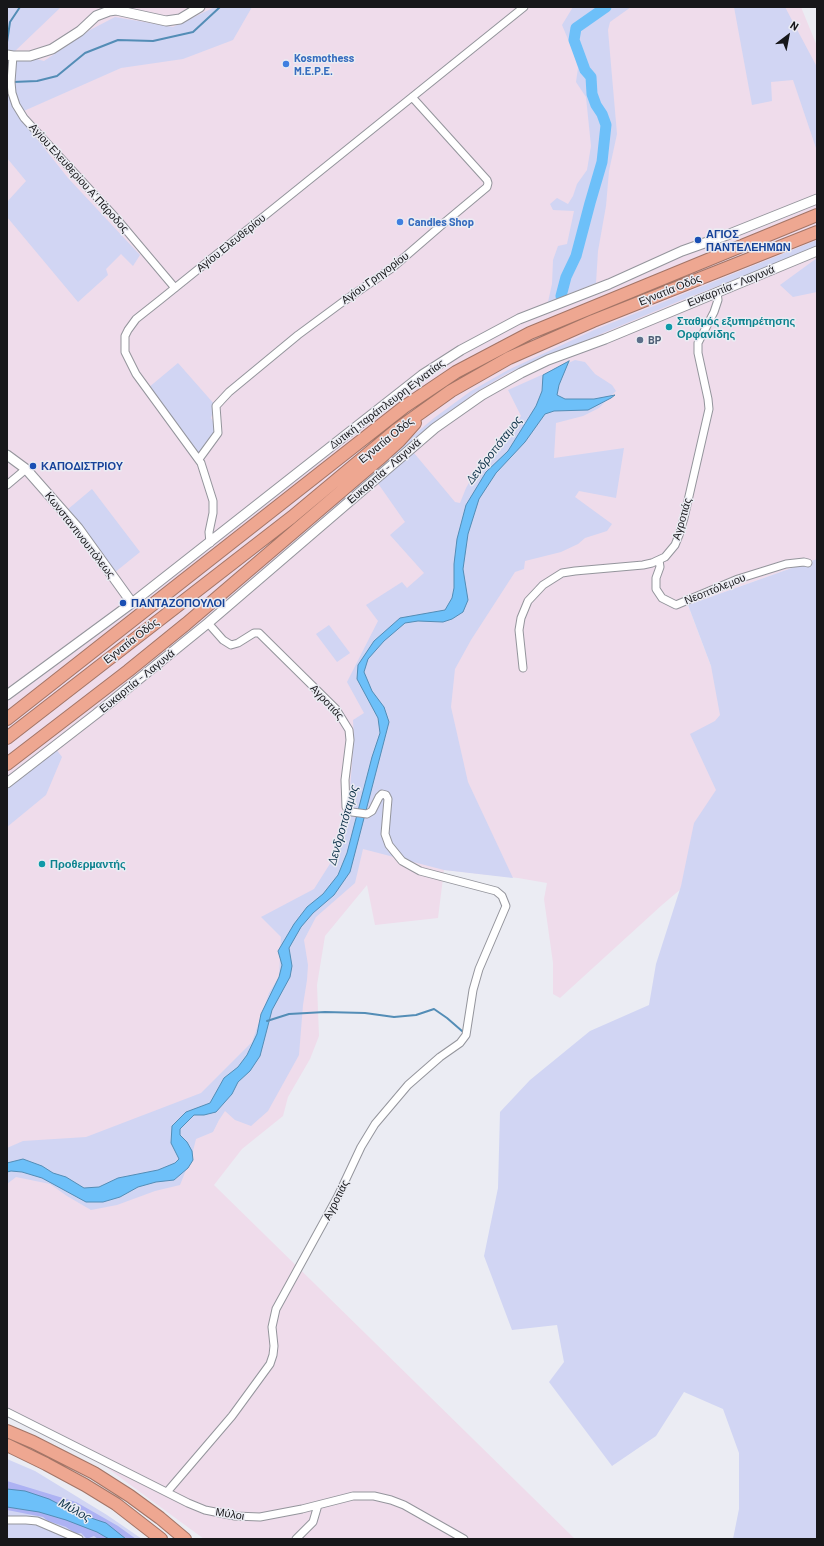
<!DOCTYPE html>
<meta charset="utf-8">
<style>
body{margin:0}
#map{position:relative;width:824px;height:1546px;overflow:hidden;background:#ebecf3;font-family:Barlow,sans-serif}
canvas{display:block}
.frame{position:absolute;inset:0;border:8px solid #17171a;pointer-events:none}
.north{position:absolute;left:768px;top:16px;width:40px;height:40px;-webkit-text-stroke:3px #ebecf3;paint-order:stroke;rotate:32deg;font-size:11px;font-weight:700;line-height:16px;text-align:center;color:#17171a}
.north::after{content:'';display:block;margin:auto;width:14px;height:18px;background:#17171a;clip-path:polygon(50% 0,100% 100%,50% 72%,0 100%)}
</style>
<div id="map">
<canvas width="824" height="1546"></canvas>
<div class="frame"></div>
<div class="north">N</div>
</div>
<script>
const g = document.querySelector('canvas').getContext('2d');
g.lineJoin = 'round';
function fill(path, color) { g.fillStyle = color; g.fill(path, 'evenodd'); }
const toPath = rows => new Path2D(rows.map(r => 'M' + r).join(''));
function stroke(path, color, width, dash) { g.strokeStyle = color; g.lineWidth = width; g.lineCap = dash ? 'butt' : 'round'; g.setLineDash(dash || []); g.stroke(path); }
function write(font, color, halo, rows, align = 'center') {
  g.font = font + ' Barlow,sans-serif'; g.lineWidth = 3; g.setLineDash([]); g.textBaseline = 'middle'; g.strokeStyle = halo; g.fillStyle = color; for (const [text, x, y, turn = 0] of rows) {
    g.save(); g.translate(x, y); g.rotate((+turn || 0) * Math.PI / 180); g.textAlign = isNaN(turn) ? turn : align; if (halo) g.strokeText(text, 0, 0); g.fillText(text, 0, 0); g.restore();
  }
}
const industrial = toPath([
 [7,7,801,7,817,46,817,559,688,605,711,666,729,724,714,861,662,905,560,998,553,994,553,963,544,899,547,883,518,878,444,870,438,918,375,925,367,885,325,936,317,985,319,1036,310,1059,288,1097,283,1116,242,1149,214,1185,575,1539,204,1539,106,1467,7,1414]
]);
const green = toPath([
 [7,7,61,7,13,53,44,61,90,30,115,17,173,27,215,7,252,7,233,40,183,59,121,68,17,114,68,178,140,255,133,266,121,254,106,269,108,275,78,302,7,217,7,202,26,181,7,158],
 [573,7,631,7,610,22,608,30,617,134,609,171,606,206,598,251,596,283,548,302,552,284,553,260,558,246,567,244,574,211,553,210,550,204,557,198,568,204,573,196,577,184,587,170,591,146,586,97,576,82,578,68,573,51,562,25],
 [734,7,785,7,817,67,817,151,793,80,771,82,772,101,752,105],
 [817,240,817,247,677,302,508,373,473,394,319,519,182,636,180,633,434,418,471,391,508,370,594,330],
 [817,258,817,292,793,297,780,285],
 [575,360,585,362,595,374,612,385,616,391,599,408,583,416,556,423,554,458,624,448,616,498,579,491,575,497,612,524,607,531,585,538,578,544,561,552,525,561,524,569,515,572,471,640,455,669,451,707,468,782,513,878,444,870,363,849,355,883,316,917,304,940,308,965,307,980,303,1005,299,1055,268,1111,251,1126,235,1120,225,1111,219,1120,213,1132,196,1139,192,1155,180,1185,155,1191,117,1205,91,1210,67,1196,50,1184,16,1177,7,1184,7,1148,23,1141,86,1137,201,1093,252,1042,269,993,279,977,281,937,261,917,314,889,333,859,343,820,353,807,350,798,350,789,354,738,353,720,364,713,347,682,378,621,366,605,402,582,407,588,424,573,390,535,405,522,377,482,414,453,455,502,460,503,466,488,474,474,501,447,521,416,508,390],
 [178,363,215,405,211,418,218,430,211,444,197,453,148,388],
 [92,489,140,552,114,573,67,510],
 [817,559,817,1539,733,1539,739,1509,739,1453,723,1409,684,1392,656,1436,612,1466,549,1382,564,1362,557,1325,512,1330,484,1256,498,1188,500,1112,530,1080,590,1031,649,1005,656,964,681,886,694,823,716,790,690,734,715,721,720,715,711,666,688,605],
 [329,625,350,653,337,662,316,634],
 [56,749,62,757,46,795,7,827,7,788],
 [7,1459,35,1471,107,1515,142,1539,7,1539]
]);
const forest = toPath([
 [7,1481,76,1502,118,1526,136,1539,98,1539,94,1536,89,1538,86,1538,81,1533,76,1534,66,1527,48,1521,43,1517,7,1510]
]);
const water = toPath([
 [569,361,559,385,557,395,565,399,594,399,615,395,611,398,588,410,554,411,545,414,525,442,496,473,479,499,468,534,463,569,468,600,463,612,452,619,443,622,418,621,405,623,384,641,368,659,364,672,372,691,384,707,389,722,350,872,334,895,313,913,301,927,289,948,292,966,290,977,272,1010,260,1056,250,1071,238,1082,232,1094,216,1112,204,1115,194,1115,180,1129,180,1135,187,1142,192,1151,193,1160,188,1168,174,1180,156,1182,138,1187,120,1197,103,1202,86,1202,42,1178,22,1172,11,1171,7,1172,7,1163,23,1159,42,1166,53,1173,66,1177,84,1188,99,1187,118,1178,158,1170,175,1163,179,1159,171,1143,172,1126,186,1112,210,1103,224,1078,238,1067,247,1055,257,1034,261,1014,279,977,282,965,278,951,294,924,307,907,323,894,338,875,347,853,372,757,380,733,378,718,357,679,358,665,374,641,400,618,445,610,452,598,454,588,454,564,457,539,466,505,486,472,508,451,536,406,542,391,543,375,569,361],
 [7,1489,25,1491,49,1499,76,1513,106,1523,126,1539,109,1539,97,1532,66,1520,39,1512,7,1507,7,1489]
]);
const stream = toPath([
 [7,42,10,22,20,7],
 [13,82,37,81,57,76,85,53,118,40,153,41,193,32,220,7],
 [267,1021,289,1014,325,1012,365,1013,394,1017,416,1015,434,1009,447,1018,462,1031]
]);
const river = toPath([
 [561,296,566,277,576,256,590,203,602,162,606,125,602,114,596,105,592,94,591,77,585,70,574,40,576,28,606,7]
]);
const street = toPath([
 [13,56,11,82,12,93,16,105,24,118,116,218,175,288],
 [199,459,218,433,216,406,229,392,298,335,344,301,392,268,444,223,487,187,488,183,487,180,412,97],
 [7,485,26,469],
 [210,543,209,532,213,513,213,501,201,463,136,374,125,352,125,336,128,330,136,319,160,300,524,7],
 [659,560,660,567,656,578,656,589,662,598,676,605,738,579,786,564,804,562,808,563],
 [523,668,519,630,521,618,528,601,543,585,562,573,575,571,643,565,652,563,665,557,675,545,679,535,684,518,709,409,708,399,698,353,698,343,714,312,718,300,717,292],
 [7,1412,188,1503,205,1510,235,1516,260,1517,302,1509,353,1496,374,1496,391,1500,404,1505,464,1539],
 [167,1492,232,1416,270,1364,273,1355,274,1346,272,1327,276,1309,338,1196,361,1147,375,1124,408,1085,440,1057,460,1043,466,1035,473,990,479,969,506,906,502,896,496,891,420,871,402,861,389,845,385,834,388,799,386,795,382,794,379,797,372,811,367,814,352,812,346,807,345,780,350,740,349,730,336,709,259,633,254,633,238,643,231,645,223,640,208,623],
 [7,1520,26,1520,37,1521,79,1539],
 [296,1539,313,1522,318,1505]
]);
const secondary = toPath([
 [7,55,13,56,30,56,52,49,80,31,96,16,109,11,116,10,166,21,180,19,200,7],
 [7,455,26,469,78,528,132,603],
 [7,695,132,603,422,375,461,350,519,319,609,284,682,251,727,235,817,199],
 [7,783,96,714,208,623,435,428,482,395,521,373,548,360,605,339,817,251]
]);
const highway = toPath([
 [7,719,404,407,456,372,530,333,817,215],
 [7,738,292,517,395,431,451,391,509,358,593,321,817,232],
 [7,764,128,671,186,624,378,460,399,441,415,423],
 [7,1431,33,1442,94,1473,130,1496,160,1518,185,1539],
 [7,1445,46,1464,85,1485,116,1504,161,1539]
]);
const markers = [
 [286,64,4,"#3f7fe0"],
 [400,222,4,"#3f7fe0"],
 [698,240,4,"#1a4fb4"],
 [669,327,4,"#0f9aa8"],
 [640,340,4,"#5c6f8a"],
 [33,466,4,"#1a4fb4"],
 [123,603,4,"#1a4fb4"],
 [42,864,4,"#0f9aa8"]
];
const shopNames = [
 ["Kosmothess",294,58],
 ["M.E.P.E.",294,71],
 ["Candles Shop",408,222]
];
const streetNames = [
 ["Αγίου Ελευθερίου Α' Πάροδος",79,178,48],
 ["Αγίου Ελευθερίου",231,243,-39],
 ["Αγίου Γρηγορίου",375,278,-36],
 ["Ευκαρπία - Λαγυνά",731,286,-22],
 ["Εγνατία Οδός",670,290,-22],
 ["Δυτική παράπλευρη Εγνατίας",387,404,-37],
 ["Εγνατία Οδός",386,440,-39],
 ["Ευκαρπία - Λαγυνά",384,471,-41],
 ["Αγροτιάς",682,519,-74],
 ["Κωνσταντινουπόλεως",80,535,52],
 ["Νεοπτόλεμου",715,589,-22],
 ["Εγνατία Οδός",131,641,-38],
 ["Ευκαρπία - Λαγυνά",137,681,-39],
 ["Αγροτιάς",327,702,47],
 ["Αγροτιάς",336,1200,-63],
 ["Μύλοι",230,1514,9]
];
const transitNames = [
 ["ΑΓΙΟΣ",706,234],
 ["ΠΑΝΤΕΛΕΗΜΩΝ",706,247],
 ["ΚΑΠΟΔΙΣΤΡΙΟΥ",41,466],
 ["ΠΑΝΤΑΖΟΠΟΥΛΟΙ",131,603]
];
const cultureNames = [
 ["Σταθμός εξυπηρέτησης",677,321],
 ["Ορφανίδης",677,334],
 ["Προθερμαντής",50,864]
];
const serviceNames = [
 ["BP",648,340]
];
const waterNames = [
 ["Δενδροπόταμος",494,450,-52],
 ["Δενδροπόταμος",343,825,-74],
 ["Μύλος",75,1510,29]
];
fill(industrial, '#efdceb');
fill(green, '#d1d5f3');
fill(forest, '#adb2f3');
fill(water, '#6dc0f9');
stroke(water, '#538db6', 1);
stroke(stream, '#538db6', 2);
stroke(river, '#6dc0f9', 11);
stroke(street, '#94959c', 9);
stroke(secondary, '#94959c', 11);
stroke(highway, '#a37567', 14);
stroke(street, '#fff', 7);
stroke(secondary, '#fff', 9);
stroke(highway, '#eea791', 12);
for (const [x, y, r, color] of markers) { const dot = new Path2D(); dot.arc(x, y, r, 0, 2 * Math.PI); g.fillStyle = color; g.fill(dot); stroke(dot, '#ebecf3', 1.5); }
write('bold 11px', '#366cbe', '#ebecf3', shopNames, 'left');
write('11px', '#17171a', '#ebecf3', streetNames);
write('bold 11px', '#164399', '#ebecf3', transitNames, 'left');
write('bold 11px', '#0d838f', '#ebecf3', cultureNames, 'left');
write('bold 11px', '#4e5e75', '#ebecf3', serviceNames, 'left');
write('italic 12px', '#0e3249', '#ebecf3', waterNames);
</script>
